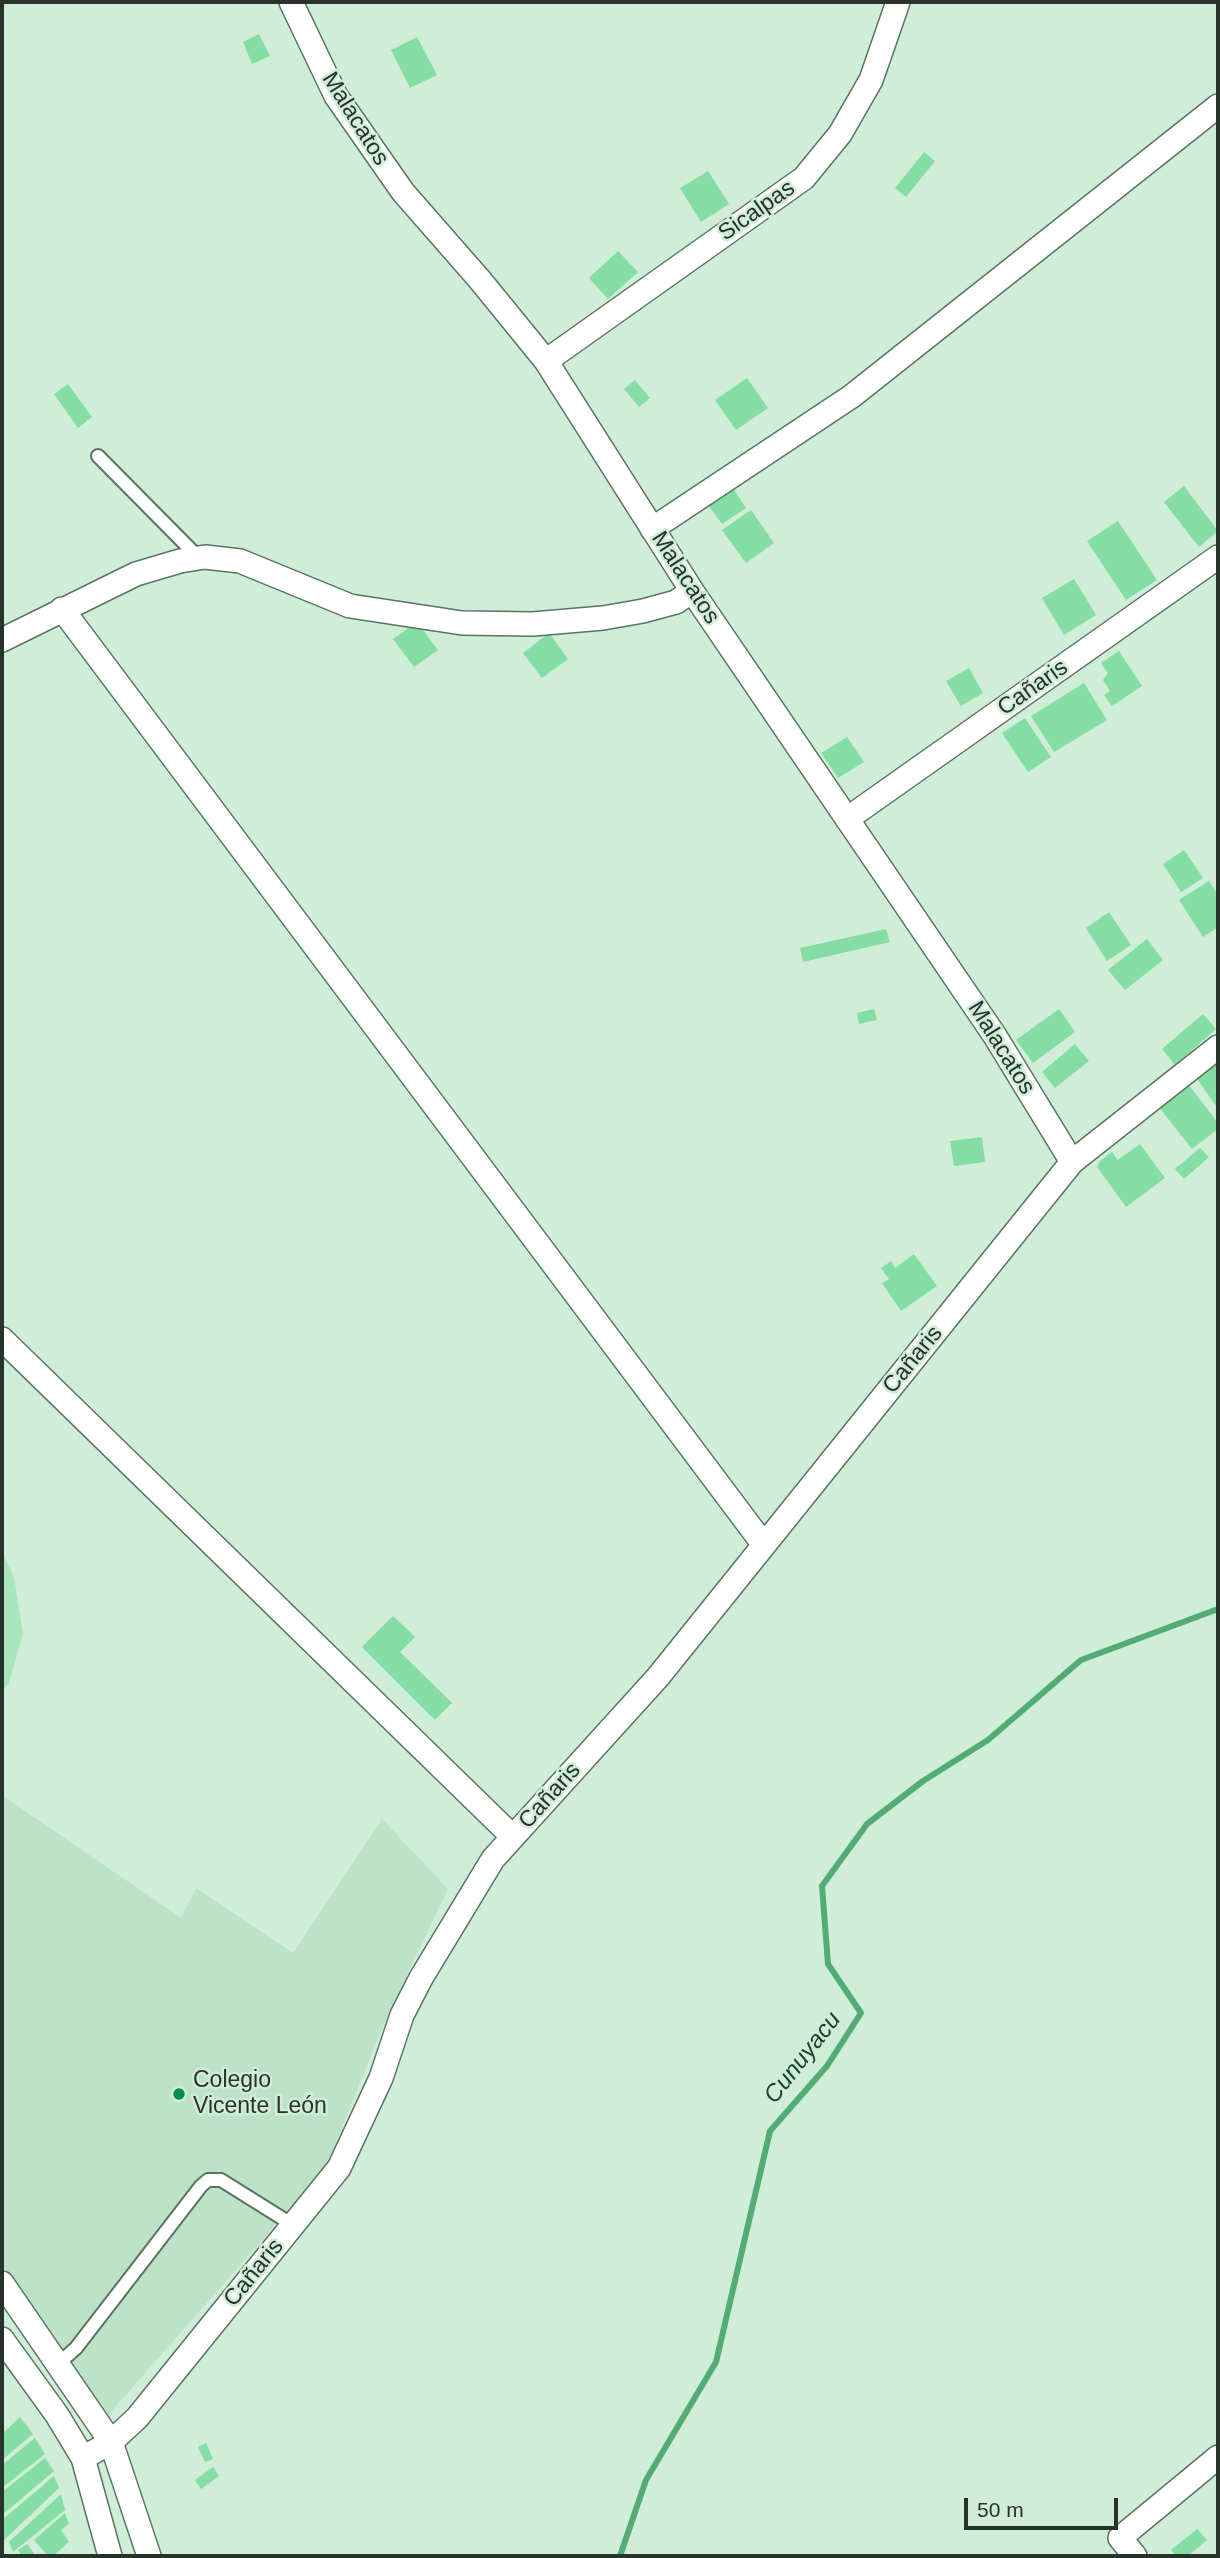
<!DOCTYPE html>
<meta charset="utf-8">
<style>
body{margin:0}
#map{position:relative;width:1220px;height:2558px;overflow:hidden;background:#cfedd7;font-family:Arial,sans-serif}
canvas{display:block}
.frame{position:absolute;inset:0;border:4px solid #28332b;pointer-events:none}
.scale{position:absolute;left:964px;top:2498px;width:154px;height:32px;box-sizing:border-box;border:4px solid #28332b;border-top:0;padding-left:9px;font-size:21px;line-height:24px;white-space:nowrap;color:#28332b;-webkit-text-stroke:5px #cfedd7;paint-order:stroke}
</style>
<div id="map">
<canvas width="1220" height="2558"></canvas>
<div class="frame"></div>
<div class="scale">50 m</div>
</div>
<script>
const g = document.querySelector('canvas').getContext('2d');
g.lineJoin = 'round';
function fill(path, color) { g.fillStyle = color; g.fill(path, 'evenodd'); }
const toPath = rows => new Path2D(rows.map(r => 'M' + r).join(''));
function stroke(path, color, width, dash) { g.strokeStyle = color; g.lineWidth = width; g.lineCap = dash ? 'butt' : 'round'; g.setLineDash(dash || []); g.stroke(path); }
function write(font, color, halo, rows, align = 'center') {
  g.font = font + ' Arial,sans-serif'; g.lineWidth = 5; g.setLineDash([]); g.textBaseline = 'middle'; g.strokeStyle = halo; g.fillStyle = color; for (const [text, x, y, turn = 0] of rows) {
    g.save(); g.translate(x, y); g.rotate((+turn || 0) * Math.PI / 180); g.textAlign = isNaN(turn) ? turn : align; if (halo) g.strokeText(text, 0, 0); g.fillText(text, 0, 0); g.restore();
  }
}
const built = toPath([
 [2,1795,181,1918,196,1888,293,1953,382,1819,448,1889,386,2019,325,2169,108,2415,2,2265]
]);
const green = toPath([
 [2,1552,14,1577,23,1634,9,1683,2,1692]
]);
const stream = toPath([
 [620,2556,646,2480,716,2362,770,2131,827,2066,861,2013,828,1964,822,1886,867,1824,923,1781,988,1740,1081,1660,1218,1609]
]);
const building = toPath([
 [259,34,270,56,252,64,243,42],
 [417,37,437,75,410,88,391,50],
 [924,152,935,161,906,197,895,188],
 [708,171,729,204,701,222,680,188],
 [618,251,638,272,608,299,589,278],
 [747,378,768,408,736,430,715,400],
 [635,380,650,398,639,407,624,389],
 [68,384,92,417,78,428,54,394],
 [731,485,746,508,722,524,706,502],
 [1184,486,1218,531,1199,547,1164,502],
 [751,510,774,543,746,563,722,530],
 [1118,521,1157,580,1126,600,1087,541],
 [1074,579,1096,615,1064,635,1042,598],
 [417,622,438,650,414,667,393,639],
 [549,633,568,659,542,678,523,653],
 [1119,651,1142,686,1112,706,1104,695,1110,691,1103,680,1108,673,1101,663],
 [969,668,983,693,961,706,946,681],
 [1084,683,1107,720,1054,752,1031,716],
 [1025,718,1051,757,1028,772,1002,733],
 [847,737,864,762,838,778,821,753],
 [1184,850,1203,878,1181,892,1163,864],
 [1209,881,1218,895,1218,927,1203,937,1179,900],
 [1109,912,1131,945,1107,961,1086,928],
 [886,929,890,942,803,962,800,948],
 [1147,939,1163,960,1125,990,1108,970],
 [874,1009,877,1020,859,1024,857,1013],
 [1059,1009,1075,1032,1033,1063,1016,1040],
 [1203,1014,1216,1029,1175,1065,1162,1049],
 [1075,1044,1089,1061,1055,1088,1042,1072],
 [1214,1062,1218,1069,1218,1104,1216,1106,1195,1076],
 [1188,1084,1218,1123,1218,1129,1192,1149,1158,1106],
 [982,1137,985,1162,954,1166,950,1141],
 [1140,1144,1165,1178,1126,1207,1097,1167,1100,1161,1112,1152,1118,1160],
 [1200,1148,1209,1157,1184,1179,1175,1169],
 [914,1254,937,1286,901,1311,882,1283,889,1279,881,1268,891,1261,895,1268],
 [393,1616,415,1637,400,1652,452,1703,435,1720,362,1647],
 [20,2417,33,2434,2,2460,2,2434],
 [35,2438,45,2454,2,2488,2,2465],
 [206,2443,213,2459,205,2462,198,2447],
 [45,2458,54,2471,2,2515,2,2492],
 [213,2467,219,2476,201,2489,195,2480],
 [54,2476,59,2488,3,2541,2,2520],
 [61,2494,65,2510,13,2552,9,2542],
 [65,2513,69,2524,61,2530,69,2542,53,2556,48,2556,34,2540],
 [1197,2529,1207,2540,1188,2556,1176,2556,1171,2550],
 [27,2544,36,2556,22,2556,18,2550]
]);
const lane = toPath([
 [98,456,199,558],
 [58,2364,76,2348,201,2186,208,2180,221,2180,293,2225]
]);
const street = toPath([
 [291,2,336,96,403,192,480,280,546,361,692,591,995,1036,1072,1162],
 [546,361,804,178,840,134,871,80,898,2],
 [652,529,852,396,1218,106],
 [62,609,764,1545],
 [2,640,136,574,180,561,205,557,240,561,350,606,462,623,533,624,603,618,643,611,676,602,692,591],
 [847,819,1218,557],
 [2,1339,513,1837],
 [2,2283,111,2442,149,2556],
 [2,2339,57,2415,83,2458,110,2556],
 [83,2458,111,2442,137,2418,339,2168,381,2078,402,2015,421,1978,493,1859,658,1677,1072,1162,1218,1047],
 [1135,2556,1120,2538,1218,2457]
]);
const markers = [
 [179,2094,7,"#008e4d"]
];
const streetNames = [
 ["Malacatos",355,119,58],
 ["Sicalpas",757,211,-35],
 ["Malacatos",685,578,57],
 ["Cañaris",1033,688,-35],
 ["Malacatos",1001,1048,58],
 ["Cañaris",913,1360,-51],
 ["Cañaris",550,1796,-48],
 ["Cañaris",254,2273,-51]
];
const poiNames = [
 ["Colegio",193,2081],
 ["Vicente León",193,2107]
];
const waterNames = [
 ["Cunuyacu",803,2058,-52]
];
fill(built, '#bee2c8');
fill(green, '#aae5bc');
stroke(stream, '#52ac73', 6);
fill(building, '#84dda2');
stroke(lane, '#597461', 16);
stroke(street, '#597461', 26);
stroke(lane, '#fff', 12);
stroke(street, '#fff', 23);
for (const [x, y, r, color] of markers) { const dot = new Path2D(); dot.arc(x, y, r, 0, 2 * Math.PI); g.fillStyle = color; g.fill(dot); stroke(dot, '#cfedd7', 2.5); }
write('23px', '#28332b', '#cfedd7', streetNames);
write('23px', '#28332b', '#cfedd7', poiNames, 'left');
write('italic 24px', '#1d422a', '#cfedd7', waterNames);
</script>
